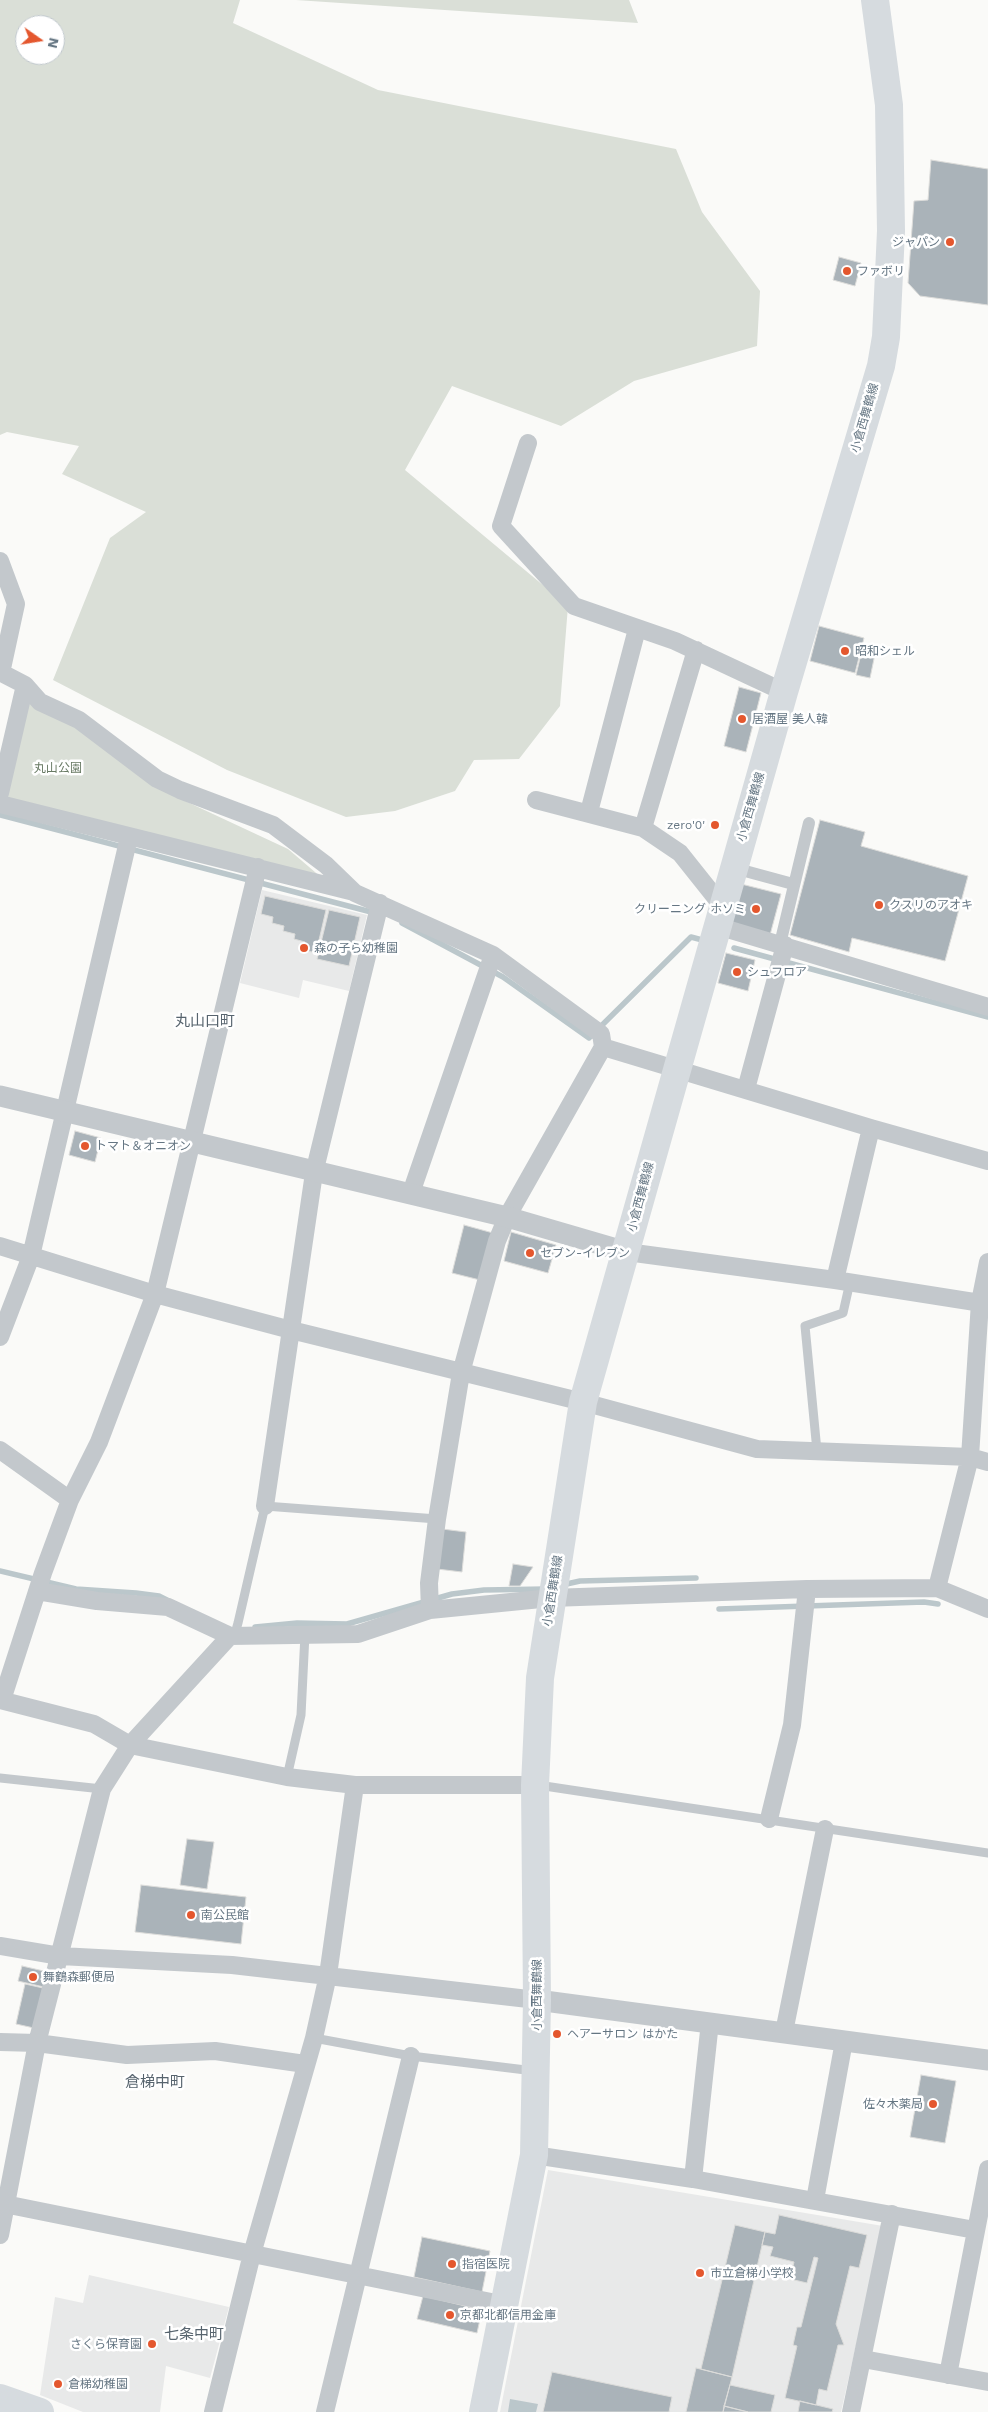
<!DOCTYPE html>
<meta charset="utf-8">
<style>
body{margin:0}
#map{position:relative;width:988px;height:2412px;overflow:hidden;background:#fafaf8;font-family:"Work Sans",sans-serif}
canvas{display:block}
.north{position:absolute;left:15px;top:15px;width:50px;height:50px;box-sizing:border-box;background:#fff;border:1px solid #c1c8cd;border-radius:50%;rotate:103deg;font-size:14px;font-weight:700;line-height:20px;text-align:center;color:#657683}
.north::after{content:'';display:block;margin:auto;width:18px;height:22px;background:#e4572e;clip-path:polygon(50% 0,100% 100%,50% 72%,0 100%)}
</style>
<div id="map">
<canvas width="988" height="2412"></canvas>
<div class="north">N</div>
</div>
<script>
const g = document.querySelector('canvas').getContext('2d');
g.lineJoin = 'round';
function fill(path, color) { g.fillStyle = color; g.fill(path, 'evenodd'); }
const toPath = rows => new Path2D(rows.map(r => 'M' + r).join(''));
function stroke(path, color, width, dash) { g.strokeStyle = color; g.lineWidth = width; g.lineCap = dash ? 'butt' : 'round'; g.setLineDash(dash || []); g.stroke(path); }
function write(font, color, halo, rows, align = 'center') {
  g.font = font + ' "Work Sans","Noto Sans JP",sans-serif'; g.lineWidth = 5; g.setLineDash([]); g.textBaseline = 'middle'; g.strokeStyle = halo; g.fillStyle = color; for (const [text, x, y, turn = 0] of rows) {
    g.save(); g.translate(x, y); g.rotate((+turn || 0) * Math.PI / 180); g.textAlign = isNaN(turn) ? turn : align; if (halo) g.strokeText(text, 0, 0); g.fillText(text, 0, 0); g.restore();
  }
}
const built = toPath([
 [262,890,367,915,349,991,303,980,299,998,240,983],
 [548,2170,883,2226,841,2412,500,2412],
 [89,2275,229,2307,210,2378,166,2366,160,2412,83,2412,40,2395,55,2297,83,2303]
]);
const green = toPath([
 [0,0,240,0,233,23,378,90,676,149,702,212,760,291,757,346,634,381,561,426,452,386,405,470,568,606,560,706,519,759,474,760,455,791,395,811,346,817,227,770,53,680,110,538,146,512,62,474,79,446,7,432,0,435],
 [25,25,55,25,55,55,25,55],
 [296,0,629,0,638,23],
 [27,702,78,729,153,786,288,849,322,878,2,800]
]);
const water = toPath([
 [510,2399,538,2404,536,2412,508,2412]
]);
const stream = toPath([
 [0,815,375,913],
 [402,923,503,977,589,1038,691,937,706,941],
 [734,948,988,1017],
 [0,1571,76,1589,136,1593,159,1596,169,1601],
 [562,1585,580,1581,696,1578],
 [719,1609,924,1602,938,1604],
 [255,1627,297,1623,347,1624,452,1594,484,1590,546,1589]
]);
const building = toPath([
 [931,160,988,169,988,305,920,296,908,283,914,201,928,200,931,160],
 [839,257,861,263,855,286,833,280,839,257],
 [819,626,864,638,855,673,810,661,819,626],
 [862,650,875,654,870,678,856,675,862,650],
 [739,687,761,693,746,752,724,746,739,687],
 [820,820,865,832,861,846,968,876,945,961,852,938,849,952,790,935,820,820],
 [741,884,781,894,770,935,731,925,741,884],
 [265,896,326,910,316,953,304,950,305,942,294,939,295,934,283,931,284,926,272,923,273,917,261,914,265,896],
 [329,910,360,917,349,966,317,959,329,910],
 [726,953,755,960,748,991,718,983,726,953],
 [75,1131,101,1138,95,1162,69,1155,75,1131],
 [464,1225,493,1233,480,1280,452,1273,464,1225],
 [511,1232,556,1245,548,1273,504,1261,511,1232],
 [442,1529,466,1532,462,1572,437,1569,442,1529],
 [513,1564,533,1567,520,1586,509,1586,513,1564],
 [187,1839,214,1842,207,1889,180,1885,187,1839],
 [141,1885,246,1897,241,1944,135,1932,141,1885],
 [22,1966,48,1972,44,1987,18,1981,22,1966],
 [25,1984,43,1988,34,2028,16,2024,25,1984],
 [921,2075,956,2081,945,2143,910,2137,921,2075],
 [779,2215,867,2235,859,2268,850,2266,836,2324,844,2345,838,2345,827,2391,819,2389,816,2405,785,2398,797,2346,793,2345,797,2327,801,2327,818,2258,814,2257,807,2283,790,2279,794,2262,770,2256,773,2247,762,2245,765,2232,775,2234,779,2215],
 [735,2225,765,2232,732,2377,701,2369,735,2225],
 [422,2237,490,2251,482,2292,414,2277,422,2237],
 [423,2296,482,2310,477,2333,417,2319,423,2296],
 [696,2368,732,2377,723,2412,686,2412,696,2368],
 [552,2372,672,2397,669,2412,543,2412,552,2372],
 [730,2385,775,2395,771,2412,748,2412,724,2406,730,2385],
 [800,2401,833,2409,832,2412,798,2412,800,2401],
 [724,2406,748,2412,723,2412,724,2406]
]);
const service = toPath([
 [817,1451,805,1326,843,1313,850,1282],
 [231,1635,236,1630,238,1623,265,1506,437,1519],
 [287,1777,301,1715,305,1634],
 [0,1778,102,1789],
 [538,1785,988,1853],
 [314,2038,411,2056,534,2071]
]);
const pedestrian = toPath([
 [734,868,793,884],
 [780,944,809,823]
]);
const minor = toPath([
 [528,443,501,526,574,606,675,641,784,692],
 [0,561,16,604,1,673],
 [0,672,25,685,40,702,79,720,157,779,180,790,273,825,326,865,355,893,493,955,601,1034,603,1047,871,1128,988,1161],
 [0,793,25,685],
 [536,800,643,828,680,853,723,907],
 [0,804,354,892],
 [589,812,637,629],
 [643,828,696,650],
 [717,926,988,1007],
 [746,1089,785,945],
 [411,1193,493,955],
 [0,1246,155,1294,291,1330,583,1402,757,1449,970,1457,988,1462],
 [627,1252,835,1280,988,1304],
 [835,1280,871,1128],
 [0,1337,31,1256,129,837],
 [0,1450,70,1500],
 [265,1506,314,1173,380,903],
 [937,1588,970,1457,980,1302,988,1262],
 [37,1591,97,1601,168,1607,230,1636,358,1634,430,1610,551,1598,807,1589,937,1588,988,1609],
 [430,1610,429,1583,437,1519,461,1373,497,1241,507,1217,603,1047],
 [0,1700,94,1724,130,1745,287,1777,355,1785,535,1785],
 [2,1700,43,1573,70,1500,99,1442,155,1294,258,867],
 [769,1819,792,1725,807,1589],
 [0,1946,60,1956,232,1965,537,2000],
 [784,2032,825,1829],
 [0,2042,37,2043,127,2055,215,2051,305,2064],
 [534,2155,693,2179,975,2230],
 [693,2179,710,2022],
 [815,2200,844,2041],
 [0,2203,506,2305],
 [0,2235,37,2043,102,1789,130,1745,230,1636],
 [863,2359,988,2382],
 [948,2375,988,2169],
 [213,2412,252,2254,314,2038,328,1975,355,1785],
 [325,2412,411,2056],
 [851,2412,892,2214]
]);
const tertiary = toPath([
 [0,1096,507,1217,627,1252],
 [537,2000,988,2060]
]);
const primary = toPath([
 [0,2398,40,2412],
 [483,2412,534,2155,537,2000,535,1785,540,1678,583,1402,784,692,881,366,886,337,891,231,889,105,875,0]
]);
const markers = [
 [950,242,5,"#e4572e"],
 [847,271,5,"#e4572e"],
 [845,651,5,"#e4572e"],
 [742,719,5,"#e4572e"],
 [715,825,5,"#e4572e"],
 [879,905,5,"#e4572e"],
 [756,909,5,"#e4572e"],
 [304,948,5,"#e4572e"],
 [737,972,5,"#e4572e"],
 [85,1146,5,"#e4572e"],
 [530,1253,5,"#e4572e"],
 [191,1915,5,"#e4572e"],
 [33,1977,5,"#e4572e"],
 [557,2034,5,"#e4572e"],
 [933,2104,5,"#e4572e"],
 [452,2264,5,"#e4572e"],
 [700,2273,5,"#e4572e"],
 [450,2315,5,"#e4572e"],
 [152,2344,5,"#e4572e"],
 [58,2384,5,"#e4572e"]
];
const poiNames = [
 ["ジャパン",940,242,"right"],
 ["ファボリ",857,271],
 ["昭和シェル",855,651],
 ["居酒屋 美人韓",752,719],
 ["zero'0'",705,825,"right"],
 ["クスリのアオキ",889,905],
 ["クリーニング ホソミ",746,909,"right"],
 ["森の子ら幼稚園",314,948],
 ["シュフロア",747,972],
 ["トマト＆オニオン",95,1146],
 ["セブン-イレブン",540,1253],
 ["南公民館",201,1915],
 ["舞鶴森郵便局",43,1977],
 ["ヘアーサロン はかた",567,2034],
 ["佐々木薬局",923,2104,"right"],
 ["指宿医院",462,2264],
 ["市立倉梯小学校",710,2273],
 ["京都北都信用金庫",460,2315],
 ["さくら保育園",142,2344,"right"],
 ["倉梯幼稚園",68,2384]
];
const streetNames = [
 ["小倉西舞鶴線",865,418,-74],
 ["小倉西舞鶴線",751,807,-74],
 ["小倉西舞鶴線",641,1197,-75],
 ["小倉西舞鶴線",553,1591,-81],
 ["小倉西舞鶴線",537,1995,-90]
];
const parkNames = [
 ["丸山公園",58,768]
];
const quarterNames = [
 ["丸山口町",205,1022],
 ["倉梯中町",155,2083],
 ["七条中町",194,2335]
];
fill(built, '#e8e9e9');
fill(green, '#dadfd7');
fill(water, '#bbc7cb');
stroke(stream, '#bbc7cb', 5.5);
fill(building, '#aab3b9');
stroke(building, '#dcdcda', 1);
stroke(service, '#c3c8cc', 9);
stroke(pedestrian, '#c3c8cc', 12);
stroke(minor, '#c3c8cc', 18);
stroke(tertiary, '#c3c8cc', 21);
stroke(primary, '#d6dbdf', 28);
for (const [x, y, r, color] of markers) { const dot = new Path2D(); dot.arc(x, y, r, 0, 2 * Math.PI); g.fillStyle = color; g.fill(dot); stroke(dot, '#fff', 2); }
write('12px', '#657683', '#fff', poiNames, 'left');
write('12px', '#657683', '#fff', streetNames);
write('12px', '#687a64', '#fff', parkNames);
write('15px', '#57646e', '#fff', quarterNames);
</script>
